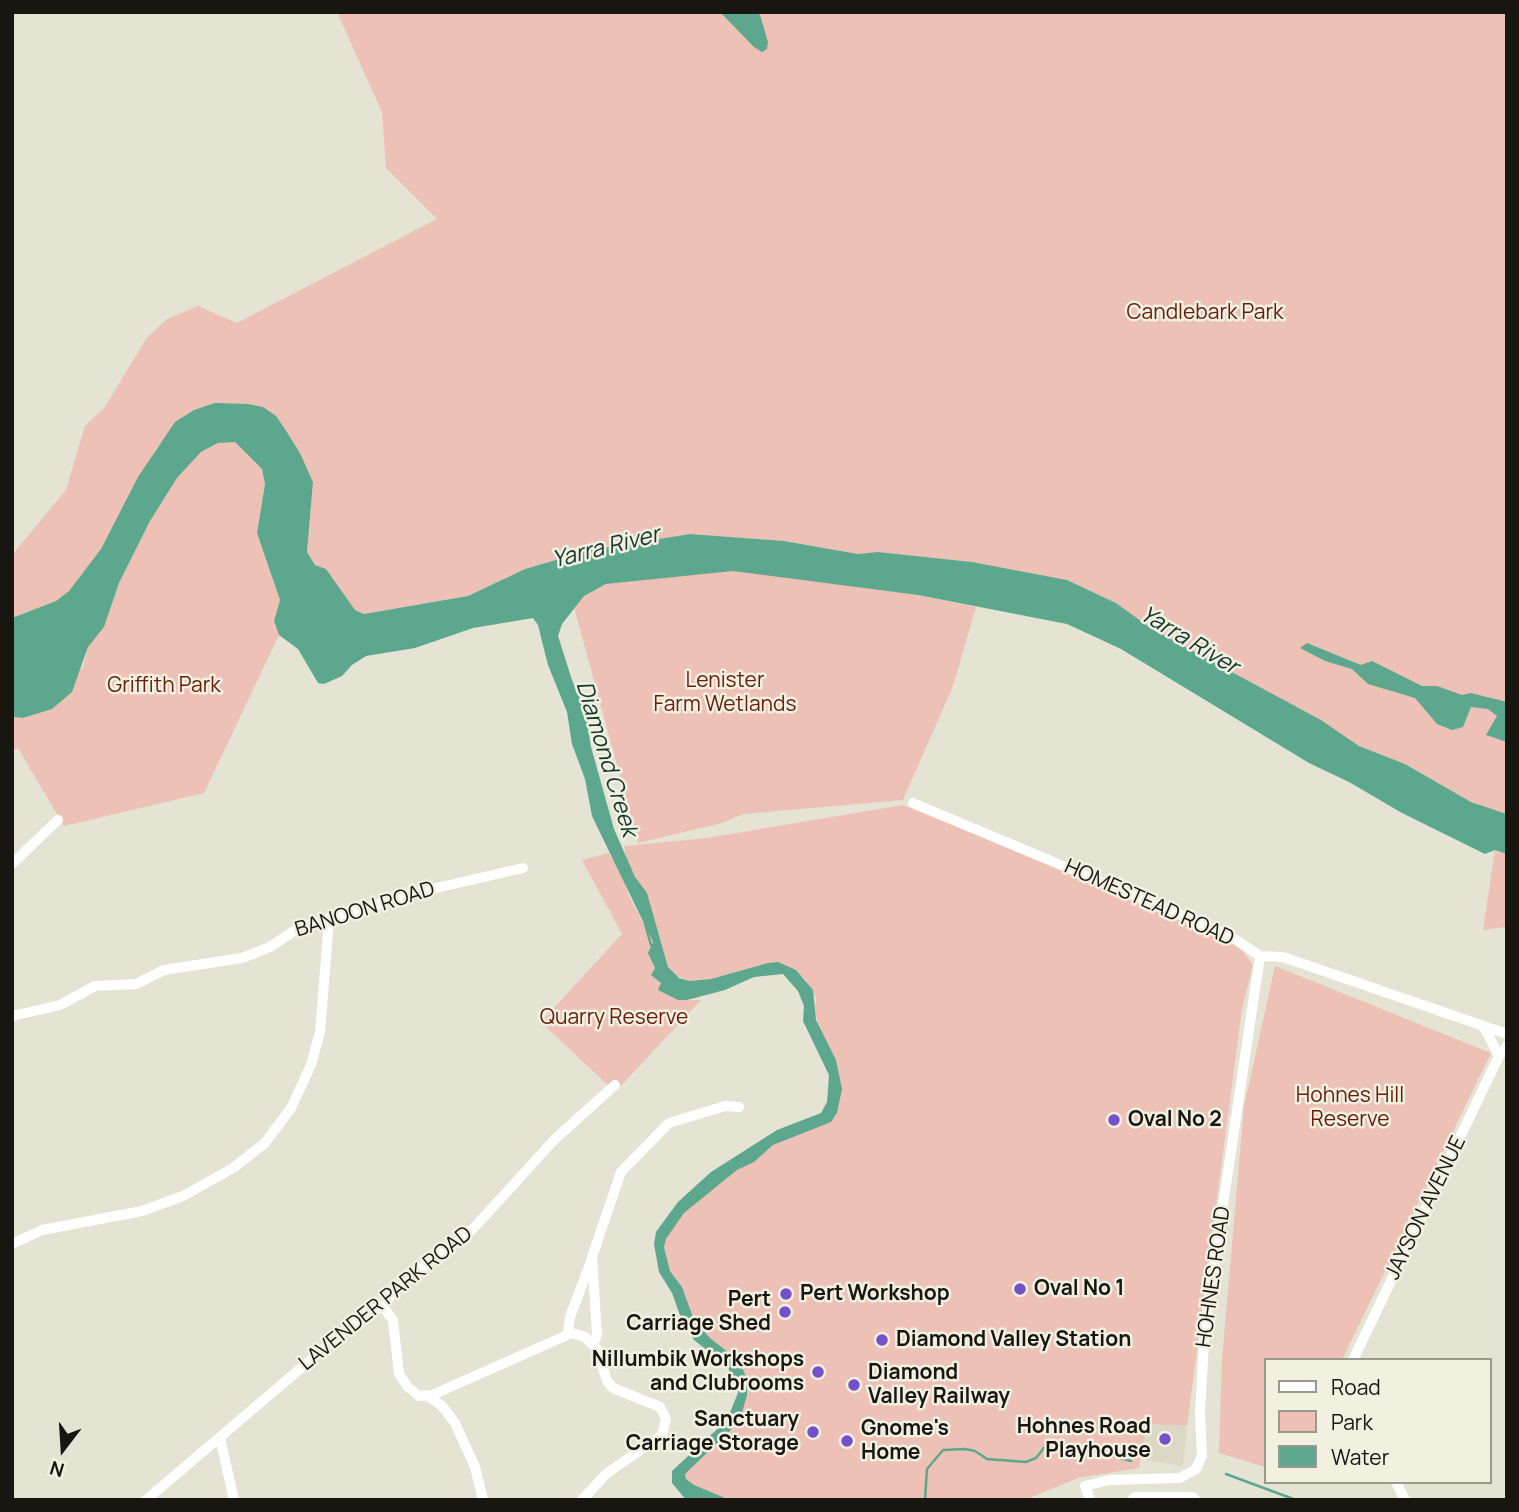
<!DOCTYPE html>
<style>
body{margin:0}
#map{position:relative;width:1519px;height:1512px;overflow:hidden;background:#e4e3d4;font-family:Manrope,sans-serif}
canvas{display:block}
.frame{position:absolute;inset:0;border:14px solid #171611;pointer-events:none}
.legend{position:absolute;left:1264px;top:1358px;width:228px;height:126px;box-sizing:border-box;background:#f1f0e1;border:2px solid #9a998e;margin:0;padding:9px 12px;list-style:none;font-size:21px;color:#171611}
.legend li{display:flex;align-items:center;gap:14px;height:35px}
.legend b{width:35px;border:2px solid #9a998e}
.north{position:absolute;left:28px;top:1414px;width:70px;height:70px;-webkit-text-stroke:5px #f1f0e1;paint-order:stroke;rotate:197deg;font-size:19px;font-weight:700;line-height:28px;text-align:center;color:#171611}
.north::after{content:'';display:block;margin:auto;width:24px;height:32px;background:#171611;clip-path:polygon(50% 0,100% 100%,50% 72%,0 100%)}
</style>
<div id="map">
<canvas width="1519" height="1512"></canvas>
<div class="frame"></div>
<ul class="legend">
<li><b style="height:9px;background:#fff"></b>Road</li>
<li><b style="height:19px;background:#edc1b6"></b>Park</li>
<li><b style="height:19px;background:#5da78e"></b>Water</li>
</ul>
<div class="north">N</div>
</div>
<script>
const g = document.querySelector('canvas').getContext('2d');
g.lineJoin = 'round';
function fill(path, color) { g.fillStyle = color; g.fill(path, 'evenodd'); }
const toPath = rows => new Path2D(rows.map(r => 'M' + r).join(''));
function stroke(path, color, width, dash) { g.strokeStyle = color; g.lineWidth = width; g.lineCap = dash ? 'butt' : 'round'; g.setLineDash(dash || []); g.stroke(path); }
function write(font, color, halo, rows, align = 'center') {
  g.font = font + ' Manrope,sans-serif'; g.lineWidth = 5; g.setLineDash([]); g.textBaseline = 'middle'; g.strokeStyle = halo; g.fillStyle = color; for (const [text, x, y, turn = 0] of rows) {
    g.save(); g.translate(x, y); g.rotate((+turn || 0) * Math.PI / 180); g.textAlign = isNaN(turn) ? turn : align; if (halo) g.strokeText(text, 0, 0); g.fillText(text, 0, 0); g.restore();
  }
}
const built = toPath([
 [1152,1424,1187,1426,1183,1466,1140,1459,1146,1428]
]);
const green = toPath([
 [337,12,1507,12,1507,814,1471,802,1405,764,1359,746,1321,720,1152,629,1116,603,1067,580,972,562,878,552,858,554,784,541,690,534,590,550,525,569,468,596,364,614,355,610,326,569,315,565,307,552,313,482,300,453,285,429,248,404,238,405,157,447,101,549,69,591,56,601,12,618,12,555,66,490,85,426,105,407,146,339,167,319,198,306,237,323,437,219,386,168,382,112],
 [235,442,262,469,265,484,257,533,280,600,274,621,279,635,204,793,64,826,18,748,12,751,12,717,23,718,83,668,88,647,104,627,119,583,150,521,177,478,201,452,218,443],
 [733,570,918,595,976,607,953,686,903,800,743,814,722,823,638,843,574,607,584,596,606,584],
 [903,805,1204,928,1240,947,1253,965,1242,1009,1187,1426,1152,1424,1146,1428,1139,1468,1078,1478,1025,1500,730,1500,694,1486,686,1479,685,1474,729,1432,747,1395,747,1378,738,1360,710,1338,694,1320,682,1287,670,1271,664,1247,666,1239,684,1213,737,1170,754,1162,773,1145,835,1118,839,1105,836,1060,821,1035,815,1012,816,998,804,978,768,963,711,979,690,981,672,974,664,959,648,902,627,861,624,846,707,838],
 [1495,850,1507,854,1507,927,1483,930],
 [609,853,623,875,628,894,653,942,652,962,655,968,652,975,678,1000,701,1000,615,1092,541,1022,622,934,582,860],
 [1275,966,1491,1053,1342,1360,1265,1360,1265,1467,1219,1453,1222,1359,1244,1107]
]);
const water = toPath([
 [720,12,756,12,760,15,768,42,767,49,762,52,754,47],
 [215,403,248,404,263,407,276,416,285,429,300,453,313,482,307,552,315,565,326,569,355,610,364,614,468,596,525,569,590,550,690,534,784,541,858,554,878,552,972,562,1067,580,1116,603,1152,629,1321,720,1359,746,1405,764,1471,802,1507,814,1507,854,1495,850,1485,854,1402,813,1349,782,1309,763,1121,649,1067,624,918,595,733,571,606,584,584,596,562,624,558,636,572,680,585,709,591,747,614,829,635,877,647,893,668,967,679,978,690,981,711,979,768,963,778,962,796,970,813,990,816,1020,836,1060,842,1089,837,1113,831,1122,773,1145,754,1162,737,1170,684,1213,666,1239,664,1247,670,1271,682,1287,694,1320,710,1338,738,1360,747,1378,747,1395,741,1416,729,1432,685,1474,686,1479,694,1485,730,1500,686,1500,672,1483,672,1471,727,1420,738,1393,728,1367,694,1340,681,1318,672,1293,659,1272,654,1244,656,1232,678,1202,711,1172,777,1130,821,1113,827,1102,829,1075,803,1021,804,1006,798,991,783,974,754,977,725,990,687,1000,678,1000,658,990,661,983,651,975,655,968,648,953,653,942,592,816,585,779,572,744,567,712,548,665,538,625,533,618,473,628,415,648,366,656,352,665,342,676,324,684,318,683,298,649,279,635,274,621,280,600,257,533,265,484,262,469,235,442,218,443,201,452,177,478,150,521,119,583,104,627,88,647,72,692,52,709,23,718,12,717,12,618,56,601,69,591,101,549,138,477,175,422,194,410],
 [1307,643,1361,665,1372,661,1422,686,1437,686,1462,695,1471,693,1507,702,1507,742,1486,735,1497,716,1488,709,1471,707,1463,727,1452,730,1437,724,1415,698,1368,684,1352,669,1325,661,1300,648]
]);
const stream = toPath([
 [645,924,651,945],
 [1087,1449,1131,1461],
 [1226,1474,1296,1500],
 [925,1500,927,1469,943,1450,965,1449,975,1451,987,1459,1026,1462,1036,1458,1047,1444,1060,1444]
]);
const minor = toPath([
 [913,803,1230,936,1260,956,1283,957,1507,1034],
 [12,864,58,820],
 [12,1016,60,1005,95,986,136,984,164,970,242,958,270,947,300,927,423,891,523,868],
 [1484,1027,1499,1056],
 [12,1244,42,1230,142,1211,183,1196,233,1168,265,1143,291,1108,311,1065,320,1032,329,920],
 [383,1307,393,1320,399,1374,408,1387,419,1396,432,1395,572,1333,585,1337,597,1349,607,1381,613,1388,660,1407,666,1419,662,1435,606,1474,582,1500],
 [383,1307,396,1287,473,1229,555,1139,615,1085],
 [568,1333,570,1317,591,1261],
 [593,1345,597,1334,592,1257,621,1172,669,1123,725,1106,739,1107],
 [1353,1360,1499,1056,1507,1046],
 [428,1396,442,1406,455,1423,475,1467,483,1500],
 [220,1438,234,1500],
 [1396,1482,1405,1500],
 [146,1500,368,1311,383,1307],
 [1090,1500,1085,1486,1109,1480,1180,1478,1196,1469,1202,1456,1200,1412,1205,1326,1260,956]
]);
const primary = toPath([
 [1136,1500,1192,1500]
]);
const markers = [
 [1114,1120,7,"#7450c9"],
 [1020,1289,7,"#7450c9"],
 [786,1294,7,"#7450c9"],
 [785,1312,7,"#7450c9"],
 [882,1340,7,"#7450c9"],
 [818,1372,7,"#7450c9"],
 [854,1385,7,"#7450c9"],
 [813,1432,7,"#7450c9"],
 [1165,1439,7,"#7450c9"],
 [847,1441,7,"#7450c9"]
];
const parkNames = [
 ["Candlebark Park",1205,313],
 ["Lenister",725,681],
 ["Farm Wetlands",725,705],
 ["Griffith Park",164,686],
 ["Quarry Reserve",614,1018],
 ["Hohnes Hill",1350,1096],
 ["Reserve",1350,1120]
];
const streetNames = [
 ["HOMESTEAD ROAD",1149,903,24],
 ["BANOON ROAD",365,910,-17],
 ["JAYSON AVENUE",1426,1208,-64],
 ["HOHNES ROAD",1214,1277,-82],
 ["LAVENDER PARK ROAD",386,1299,-39]
];
const poiNames = [
 ["Oval No 2",1128,1120],
 ["Oval No 1",1034,1289],
 ["Pert Workshop",800,1294],
 ["Pert",771,1300,"right"],
 ["Carriage Shed",771,1324,"right"],
 ["Diamond Valley Station",896,1340],
 ["Nillumbik Workshops",804,1360,"right"],
 ["and Clubrooms",804,1384,"right"],
 ["Diamond",868,1373],
 ["Valley Railway",868,1397],
 ["Sanctuary",799,1420,"right"],
 ["Carriage Storage",799,1444,"right"],
 ["Hohnes Road",1151,1427,"right"],
 ["Playhouse",1151,1451,"right"],
 ["Gnome's",861,1429],
 ["Home",861,1453]
];
const waterNames = [
 ["Yarra River",606,548,-14],
 ["Yarra River",1189,641,31],
 ["Diamond Creek",606,759,73]
];
fill(built, '#dbd9c3');
fill(green, '#edc1b6');
fill(water, '#5da78e');
stroke(stream, '#5da78e', 2.5);
stroke(minor, '#fff', 10);
stroke(primary, '#fff', 16);
for (const [x, y, r, color] of markers) { const dot = new Path2D(); dot.arc(x, y, r, 0, 2 * Math.PI); g.fillStyle = color; g.fill(dot); stroke(dot, '#f1f0e1', 2.5); }
write('21px', '#691c08', '#f1f0e1', parkNames);
write('21px', '#171611', '#f1f0e1', streetNames);
write('bold 21px', '#171611', '#f1f0e1', poiNames, 'left');
write('italic 23px', '#15382d', '#f1f0e1', waterNames);
</script>
